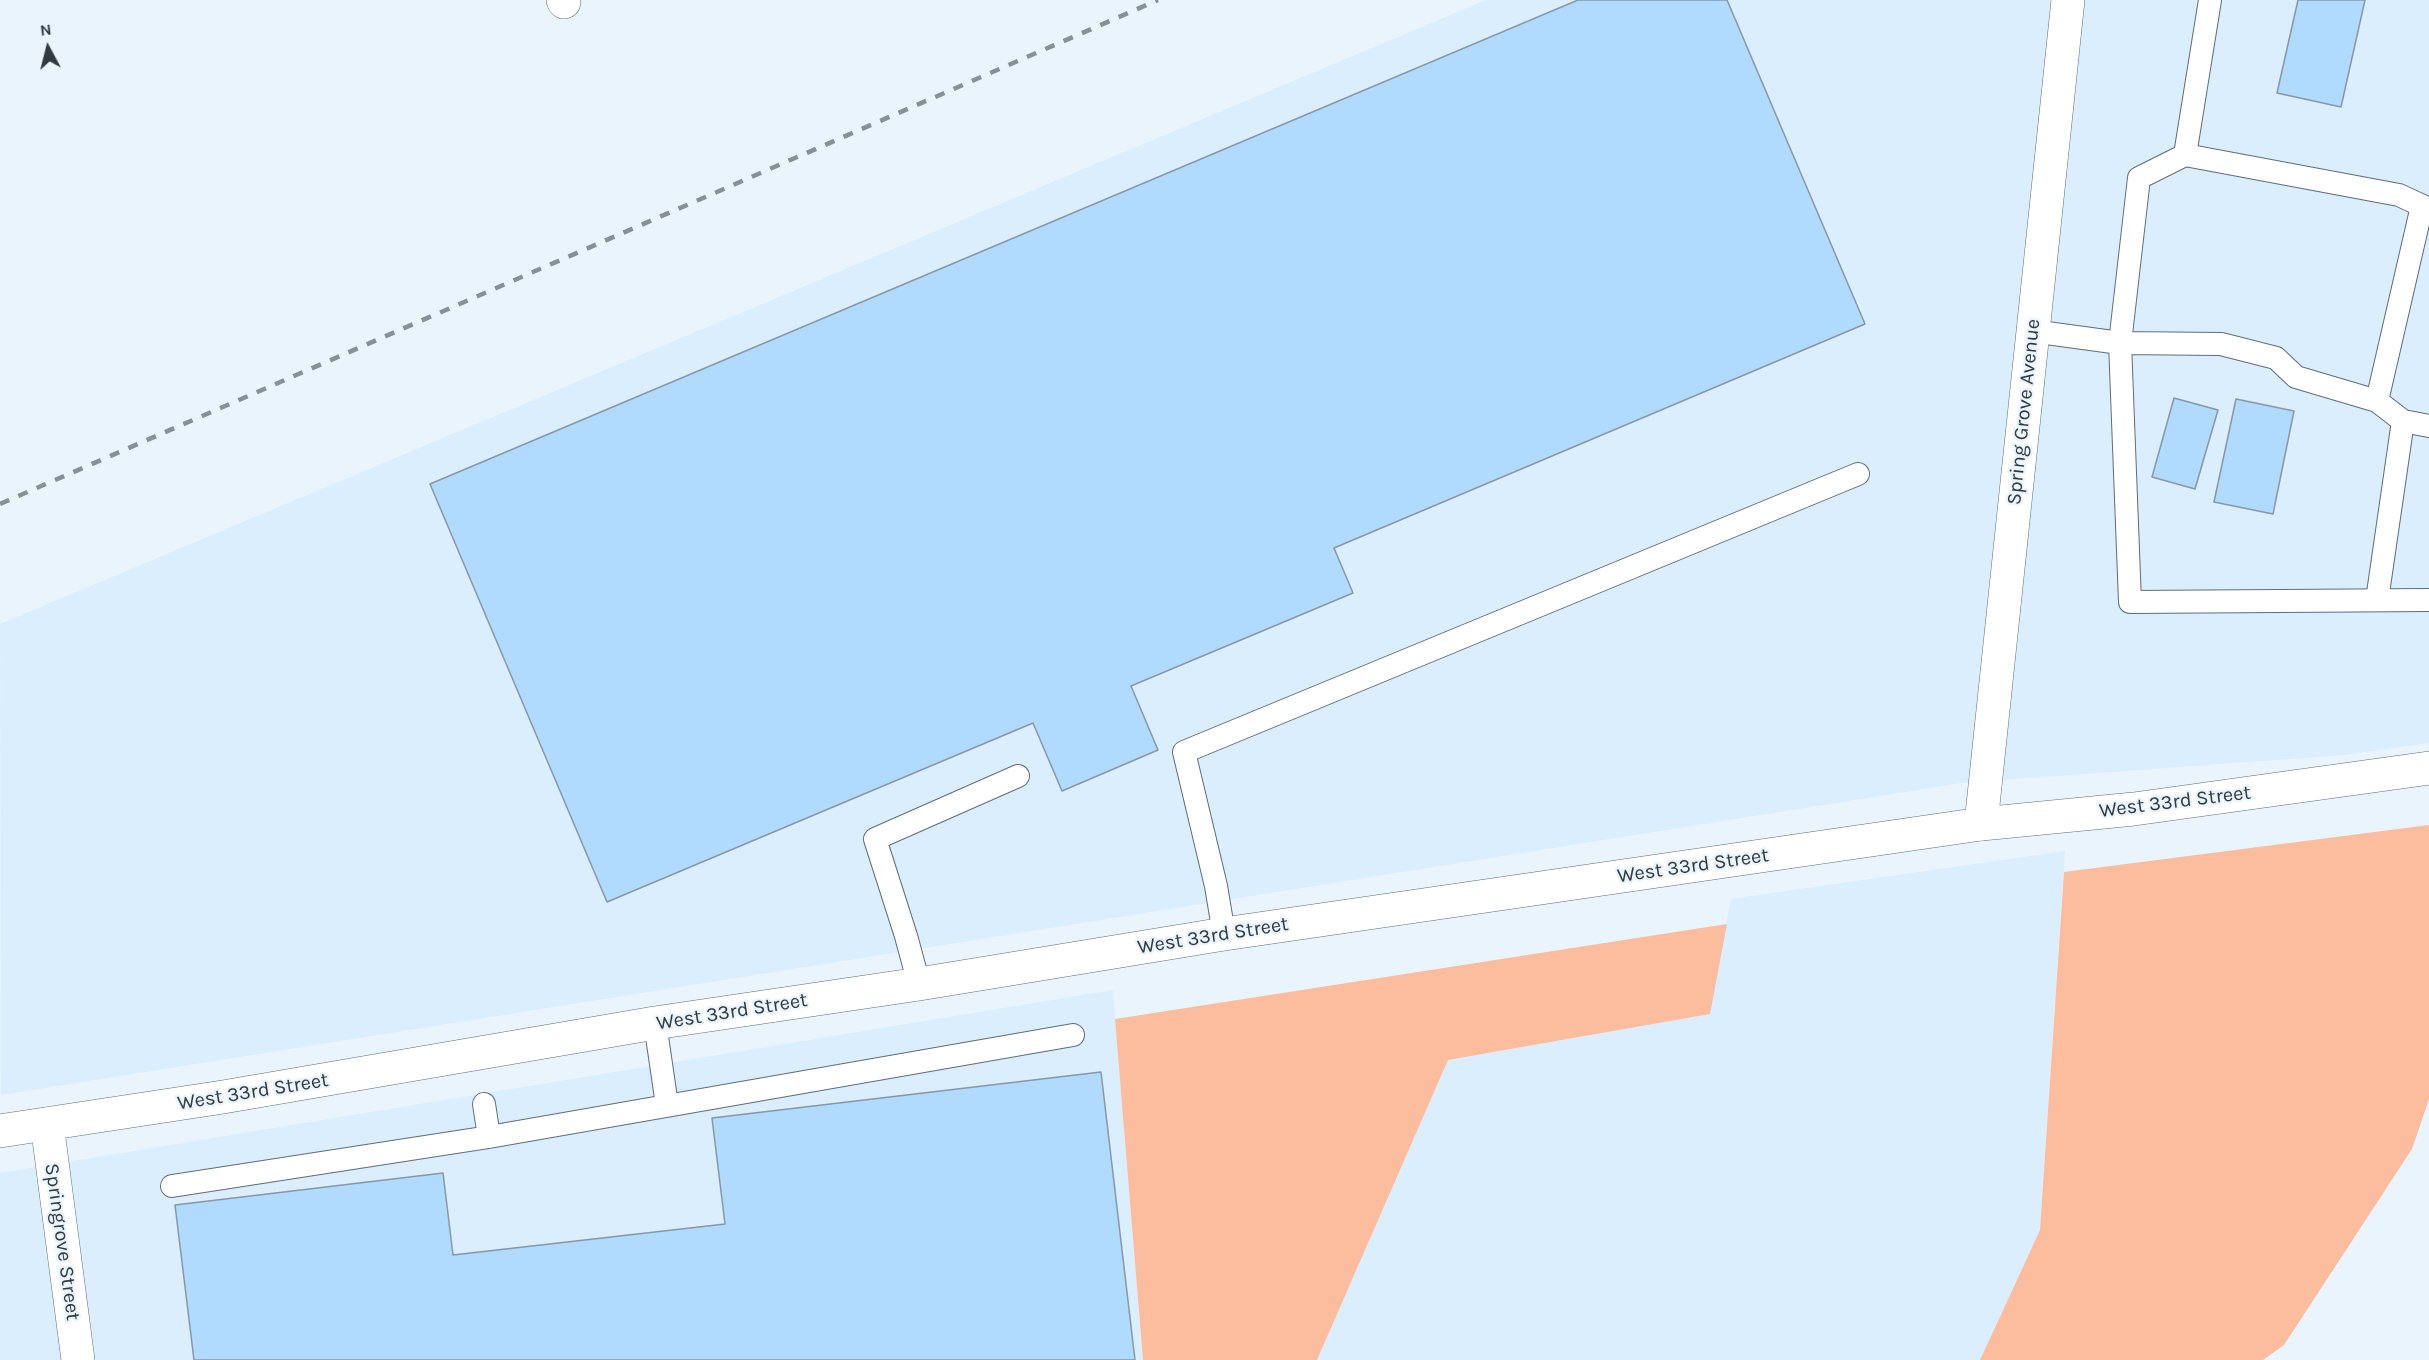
<!DOCTYPE html>
<style>
body{margin:0}
#map{position:relative;width:2429px;height:1360px;overflow:hidden;background:#eaf4fd;font-family:Karla,sans-serif}
canvas{display:block}
.north{position:absolute;left:18px;top:18px;width:60px;height:60px;-webkit-text-stroke:4px #eaf4fd;paint-order:stroke;rotate:353deg;font-size:16px;font-weight:700;line-height:24px;text-align:center;color:#32393e}
.north::after{content:'';display:block;margin:auto;width:21px;height:27px;background:#32393e;clip-path:polygon(50% 0,100% 100%,50% 72%,0 100%)}
</style>
<div id="map">
<canvas width="2429" height="1360"></canvas>
<div class="north">N</div>
</div>
<script>
const g = document.querySelector('canvas').getContext('2d');
g.lineJoin = 'round';
function fill(path, color) { g.fillStyle = color; g.fill(path, 'evenodd'); }
const toPath = rows => new Path2D(rows.map(r => 'M' + r).join(''));
function stroke(path, color, width, dash) { g.strokeStyle = color; g.lineWidth = width; g.lineCap = dash ? 'butt' : 'round'; g.setLineDash(dash || []); g.stroke(path); }
function write(font, color, halo, rows, align = 'center') {
  g.font = font + ' Karla,sans-serif'; g.lineWidth = 4.5; g.setLineDash([]); g.textBaseline = 'middle'; g.strokeStyle = halo; g.fillStyle = color; for (const [text, x, y, turn = 0] of rows) {
    g.save(); g.translate(x, y); g.rotate((+turn || 0) * Math.PI / 180); g.textAlign = isNaN(turn) ? turn : align; if (halo) g.strokeText(text, 0, 0); g.fillText(text, 0, 0); g.restore();
  }
}
const built = toPath([
 [1486,0,2429,0,2429,743,2345,755,1962,783,1,1095,0,624],
 [2065,851,2040,1230,1980,1360,1317,1360,1448,1060,1709,1014,1731,899],
 [1113,990,1143,1360,0,1360,0,1173]
]);
const green = toPath([
 [2429,825,2429,1099,2412,1149,2284,1345,2263,1360,1980,1360,2040,1230,2064,872],
 [1727,924,1710,1014,1448,1060,1317,1360,1143,1360,1115,1019]
]);
const building = toPath([
 [1578,0,1727,0,1865,324,1334,548,1353,593,1131,686,1158,750,1062,791,1033,723,607,902,430,484,1578,0],
 [2298,0,2365,0,2341,107,2277,93,2298,0],
 [2174,398,2218,410,2195,489,2152,477,2174,398],
 [2236,399,2294,411,2273,514,2214,502,2236,399],
 [1101,1072,1135,1360,194,1360,175,1205,443,1173,453,1255,725,1224,712,1118,1101,1072]
]);
const service = toPath([
 [2210,0,2185,155,2399,195,2429,209],
 [2032,331,2120,343,2139,178,2185,155],
 [2377,401,2422,206],
 [2403,421,2377,401,2296,377,2276,358,2221,344,2120,343,2130,602,2429,600],
 [2377,600,2403,421,2429,426],
 [1224,934,1216,886,1184,752,1858,474],
 [919,984,906,936,875,839,1018,776],
 [655,1023,667,1105],
 [484,1104,489,1137],
 [172,1186,489,1137,1073,1035]
]);
const minor = toPath([
 [563,0,564,2],
 [1981,824,2068,0],
 [47,1124,78,1360]
]);
const tertiary = toPath([
 [0,1131,223,1097,655,1023,919,984,1224,934,1981,824,2134,809,2429,768]
]);
const rail = toPath([
 [0,504,1158,0]
]);
const streetNames = [
 ["Spring Grove Avenue",2024,412,-84],
 ["West 33rd Street",2175,802,-7],
 ["West 33rd Street",1693,866,-8],
 ["West 33rd Street",1213,936,-9],
 ["West 33rd Street",732,1012,-9],
 ["West 33rd Street",253,1092,-9],
 ["Springrove Street",62,1242,82]
];
fill(built, '#dbeefe');
fill(green, '#fbbd9e');
fill(building, '#b0dbfe');
stroke(building, '#8797a5', 1.5);
stroke(service, '#5e6d79', 24);
stroke(minor, '#5e6d79', 34);
stroke(tertiary, '#5e6d79', 34);
stroke(service, '#fff', 22);
stroke(minor, '#fff', 33);
stroke(tertiary, '#fff', 33);
stroke(rail, '#889097', 4.5, [10, 10]);
write('20px', '#32393e', '#eaf4fd', streetNames);
</script>
